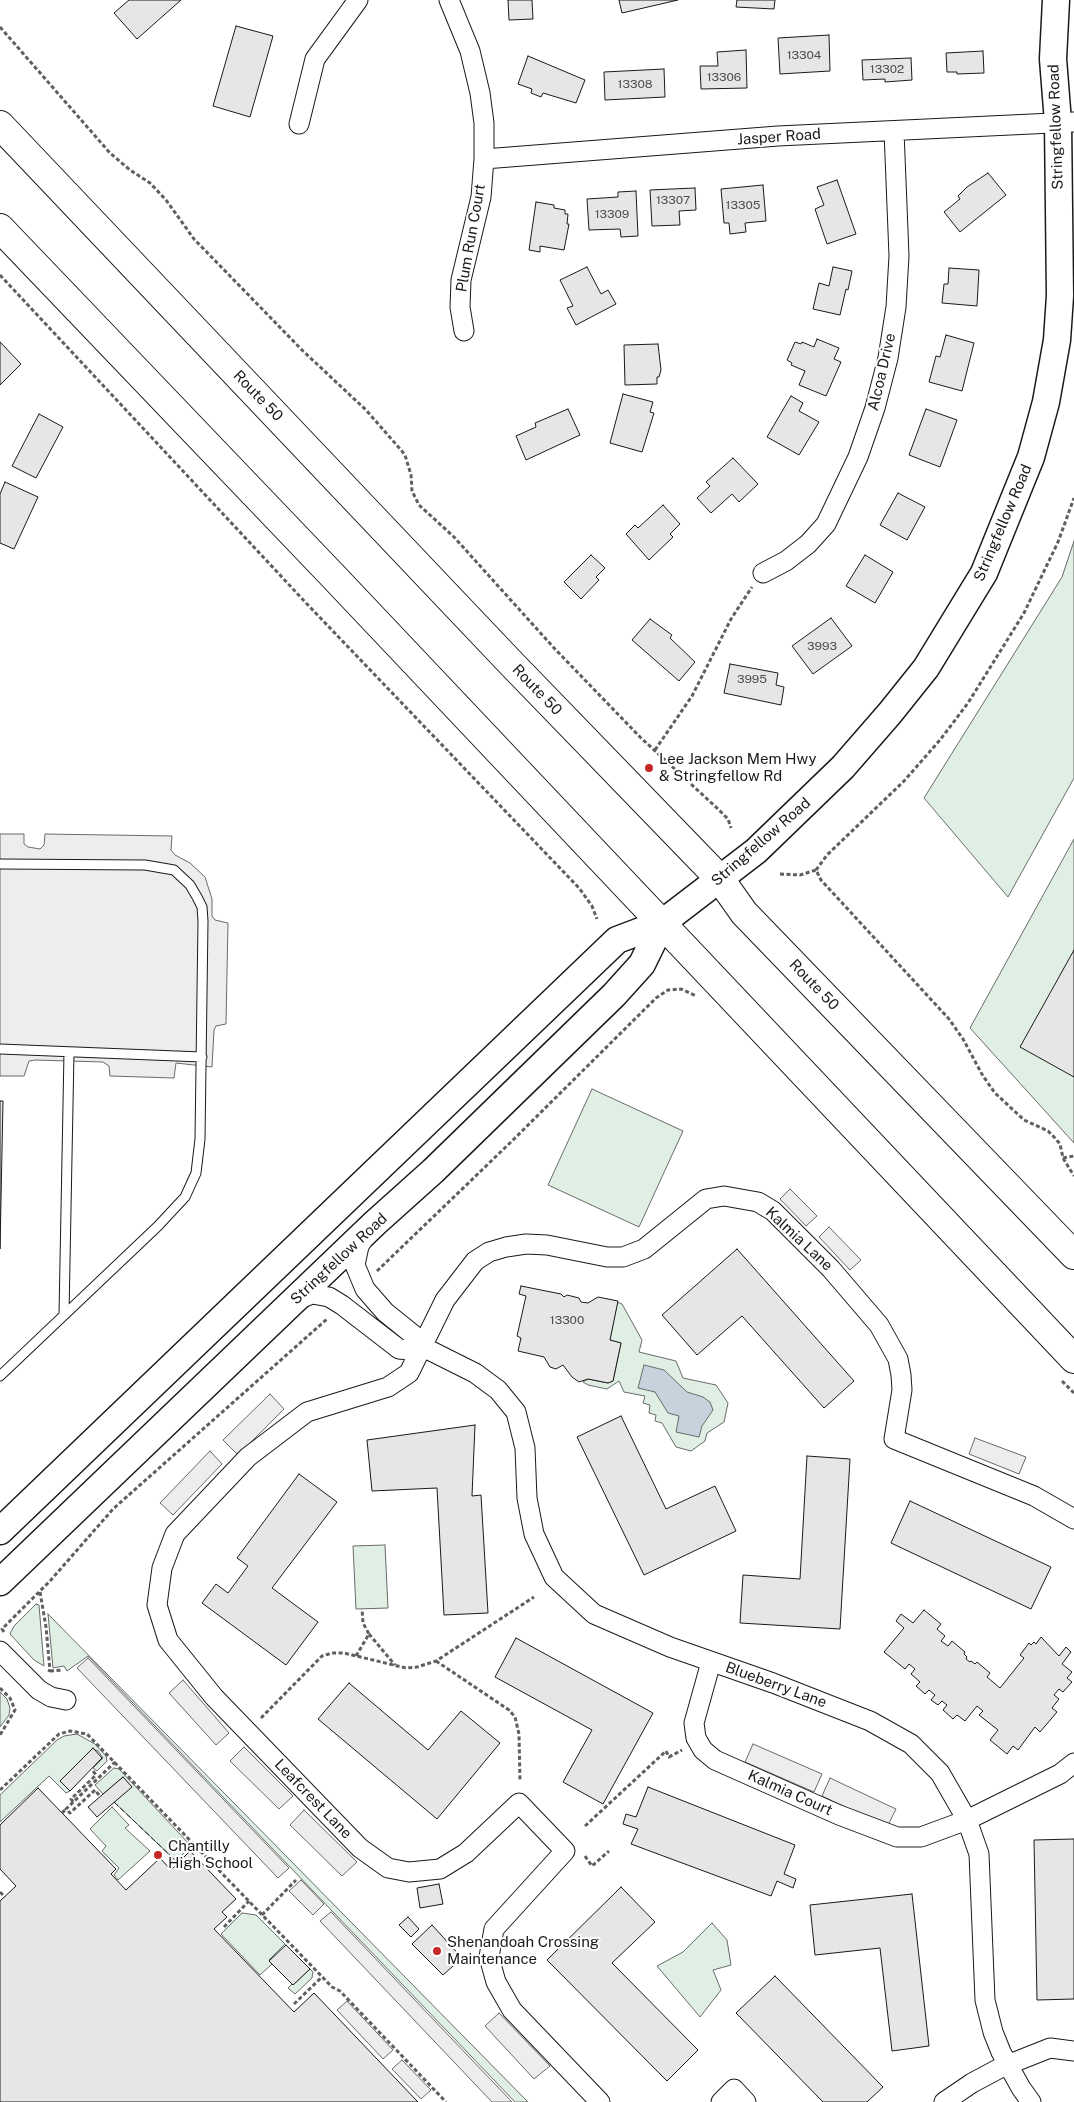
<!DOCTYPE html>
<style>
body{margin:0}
canvas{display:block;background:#fff}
</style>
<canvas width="1074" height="2102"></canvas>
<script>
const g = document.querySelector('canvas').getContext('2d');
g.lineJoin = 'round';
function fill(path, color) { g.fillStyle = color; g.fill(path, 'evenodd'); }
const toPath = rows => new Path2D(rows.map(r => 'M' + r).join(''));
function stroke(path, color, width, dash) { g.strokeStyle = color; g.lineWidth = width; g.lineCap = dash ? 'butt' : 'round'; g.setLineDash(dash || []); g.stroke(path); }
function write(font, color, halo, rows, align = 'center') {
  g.font = font + ' "Public Sans",sans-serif'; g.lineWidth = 4; g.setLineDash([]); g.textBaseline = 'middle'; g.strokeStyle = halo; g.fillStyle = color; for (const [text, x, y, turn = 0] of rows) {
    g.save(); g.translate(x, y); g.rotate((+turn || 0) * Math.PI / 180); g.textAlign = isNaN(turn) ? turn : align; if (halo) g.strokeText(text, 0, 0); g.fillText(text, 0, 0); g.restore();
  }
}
const green = toPath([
 [1074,541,1074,778,1008,897,924,798,1062,577,1074,541],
 [1074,839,1074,1143,970,1028,1074,839],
 [592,1089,683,1131,639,1227,548,1185,592,1089],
 [617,1302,622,1304,642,1340,639,1352,676,1361,683,1378,716,1385,728,1403,724,1422,707,1433,705,1441,691,1451,676,1447,662,1423,655,1421,656,1415,649,1413,650,1405,643,1403,645,1396,624,1392,619,1381,607,1389,588,1385,583,1382,588,1379,608,1383,613,1381,621,1343,610,1340,617,1302],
 [385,1545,388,1608,356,1609,353,1546,385,1545],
 [36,1604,39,1605,44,1666,34,1660,10,1634,14,1626,36,1604],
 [48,1614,528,2102,515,2102,88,1656,67,1671,64,1666,53,1668,48,1614],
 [0,1692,7,1699,10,1708,9,1715,0,1727,0,1692],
 [77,1734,95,1744,106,1756,107,1761,97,1771,93,1768,103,1758,98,1751,93,1749,60,1781,70,1791,66,1793,49,1776,0,1822,0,1795,57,1740,64,1736,77,1734],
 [114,1768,119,1769,191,1846,176,1861,114,1802,131,1787,123,1777,103,1794,95,1785,114,1768],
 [112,1807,129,1825,125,1828,150,1851,118,1880,114,1875,119,1868,102,1851,106,1846,90,1829,112,1807],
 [242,1913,256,1915,285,1944,269,1960,272,1964,260,1975,221,1934,242,1913],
 [712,1923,727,1940,731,1965,713,1970,721,1990,700,2017,657,1966,683,1952,712,1923],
 [310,1969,313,1972,312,1978,295,1994,288,1988,292,1984,293,1985,310,1969]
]);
const parking = toPath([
 [0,834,24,834,24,844,28,847,40,849,44,845,45,834,172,836,171,850,175,855,190,863,205,877,212,899,212,916,215,920,228,923,226,1024,216,1026,214,1030,212,1067,176,1063,174,1078,110,1076,109,1066,103,1062,35,1060,29,1061,24,1076,0,1076,0,834],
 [790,1189,817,1216,806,1226,780,1199,790,1189],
 [829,1227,861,1260,850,1270,819,1237,829,1227],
 [270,1394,284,1409,238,1455,223,1440,270,1394],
 [975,1438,1026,1457,1019,1474,969,1454,975,1438],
 [210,1451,222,1464,173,1515,160,1503,210,1451],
 [88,1658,289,1868,278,1878,77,1668,88,1658],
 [183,1680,229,1733,216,1745,169,1693,183,1680],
 [753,1744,822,1774,814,1792,745,1762,753,1744],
 [244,1747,293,1796,279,1809,230,1761,244,1747],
 [830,1778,896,1809,887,1827,822,1796,830,1778],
 [304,1810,357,1862,342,1876,290,1825,304,1810],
 [301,1880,324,1904,313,1915,289,1891,301,1880],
 [331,1912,512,2102,492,2102,320,1921,331,1912],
 [347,2001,393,2050,383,2059,337,2010,347,2001],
 [499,2013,550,2066,534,2079,485,2026,499,2013],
 [402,2060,431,2090,421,2099,392,2069,402,2060]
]);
const water = toPath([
 [644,1365,664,1370,687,1392,703,1397,710,1402,713,1410,702,1426,699,1437,676,1432,679,1416,668,1413,655,1392,638,1388,644,1365]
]);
const building = toPath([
 [129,0,181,0,137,39,114,13,129,0],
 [508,0,532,0,533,19,509,20,508,0],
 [619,0,678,0,622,13,619,0],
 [737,0,775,0,774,9,736,7,737,0],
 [236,26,273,36,250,117,213,106,236,26],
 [829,35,830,71,780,74,778,38,829,35],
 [746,50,747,88,701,89,700,66,718,66,717,52,746,50],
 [983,51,984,73,957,74,957,72,947,72,946,53,983,51],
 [528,56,585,80,576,103,543,93,541,97,531,93,532,89,518,84,528,56],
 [911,58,912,80,885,82,885,79,863,80,862,60,911,58],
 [664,69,665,97,605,100,604,72,664,69],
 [988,173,1006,195,960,232,944,212,960,199,958,196,967,187,988,173],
 [837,180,856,234,827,244,815,209,824,205,817,187,837,180],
 [763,185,766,221,745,223,746,232,730,234,729,223,724,223,721,189,763,185],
 [695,188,696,210,679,211,680,225,652,226,650,190,695,188],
 [636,191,638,236,621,237,620,229,589,230,587,199,618,197,618,192,636,191],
 [536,202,554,205,554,208,565,210,565,214,568,214,567,224,569,224,564,250,540,246,540,252,529,250,536,202],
 [587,267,601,294,608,290,616,304,576,325,567,308,573,306,560,280,587,267],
 [833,267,852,271,848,290,846,289,840,315,813,309,819,283,829,286,833,267],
 [949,268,979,270,977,306,942,303,944,284,948,284,949,268],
 [946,335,974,343,962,391,929,382,936,356,940,357,946,335],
 [817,339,839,348,834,359,841,362,826,396,799,385,805,371,791,365,792,363,787,360,795,342,801,344,802,342,814,347,817,339],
 [0,342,21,364,0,385,0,342],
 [658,344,661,370,659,377,657,377,657,384,625,385,624,345,658,344],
 [623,394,653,402,650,412,654,413,642,452,610,443,623,394],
 [791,396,803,403,799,411,819,422,799,455,767,437,791,396],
 [568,409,580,435,526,460,516,436,536,427,535,423,568,409],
 [926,409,957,420,940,467,909,455,926,409],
 [39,414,63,427,36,478,12,466,39,414],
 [733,458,758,484,739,502,732,494,711,513,697,498,710,486,706,482,733,458],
 [5,482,38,497,14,549,0,543,0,494,5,482],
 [898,493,925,507,907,540,880,525,898,493],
 [663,505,680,524,670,534,673,537,649,560,626,534,635,525,638,528,663,505],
 [591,555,605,568,596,577,599,580,581,599,564,582,591,555],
 [865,555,893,572,875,603,846,586,865,555],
 [831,618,852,646,813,674,792,646,831,618],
 [650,619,672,635,670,638,695,662,679,681,632,640,650,619],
 [730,664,778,673,776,685,784,687,781,705,724,693,730,664],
 [1074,950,1074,1077,1020,1047,1074,950],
 [0,1101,3,1101,0,1249,0,1101],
 [737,1249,854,1381,824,1408,742,1316,697,1355,662,1315,737,1249],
 [521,1286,561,1294,564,1297,567,1295,579,1298,581,1302,588,1303,598,1297,618,1301,610,1340,621,1343,613,1381,608,1383,588,1379,579,1382,572,1377,563,1365,556,1369,550,1367,544,1357,518,1351,521,1338,517,1336,526,1296,519,1294,521,1286],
 [621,1416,666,1509,715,1486,736,1531,644,1575,577,1437,621,1416],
 [475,1425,472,1496,481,1495,488,1613,444,1615,437,1488,372,1491,367,1440,475,1425],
 [807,1456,850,1459,840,1629,740,1623,743,1575,800,1579,807,1456],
 [299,1474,337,1502,272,1588,318,1622,286,1665,202,1603,216,1584,228,1593,248,1566,237,1558,299,1474],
 [910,1501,1051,1567,1031,1609,891,1543,910,1501],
 [924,1610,941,1624,937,1629,945,1636,941,1641,948,1646,952,1641,965,1652,964,1654,967,1657,966,1659,970,1662,971,1661,975,1664,977,1662,990,1673,987,1677,1000,1688,1024,1658,1020,1655,1029,1643,1031,1645,1034,1642,1036,1644,1041,1637,1059,1656,1066,1647,1071,1652,1062,1664,1072,1672,1067,1678,1072,1682,1063,1692,1059,1689,1054,1695,1059,1699,1052,1708,1057,1712,1040,1732,1035,1727,1018,1750,1013,1746,1007,1754,990,1740,998,1730,979,1715,983,1711,977,1706,965,1721,957,1715,953,1719,943,1710,947,1705,942,1701,938,1705,931,1700,935,1695,929,1690,925,1694,916,1686,920,1682,911,1674,915,1669,909,1664,905,1669,884,1652,904,1628,896,1621,901,1614,913,1623,924,1610],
 [516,1638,653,1713,603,1804,563,1782,592,1730,495,1677,516,1638],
 [349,1683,428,1750,461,1711,500,1743,437,1819,318,1719,349,1683],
 [93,1748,102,1758,70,1791,60,1781,93,1748],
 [123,1777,132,1787,97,1817,88,1807,123,1777],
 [648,1787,795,1845,784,1874,796,1879,793,1888,777,1881,771,1896,631,1844,638,1829,623,1824,626,1814,636,1817,648,1787],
 [38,1788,116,1869,111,1874,126,1890,160,1858,171,1870,190,1851,236,1899,222,1912,227,1917,214,1929,294,2012,314,1993,418,2102,0,2102,0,1901,16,1886,0,1869,0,1825,38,1788],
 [1074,1839,1074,1999,1037,2000,1034,1840,1074,1839],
 [439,1884,443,1904,420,1908,417,1888,439,1884],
 [621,1887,655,1922,612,1963,698,2050,667,2081,547,1960,621,1887],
 [912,1894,929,2046,892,2051,880,1948,815,1955,810,1905,912,1894],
 [408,1917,419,1929,411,1937,399,1925,408,1917],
 [432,1925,462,1958,443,1975,412,1944,432,1925],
 [286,1945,310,1969,293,1985,269,1961,286,1945],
 [775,1976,883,2087,867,2102,823,2102,736,2013,775,1976]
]);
const path = toPath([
 [0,27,110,153,130,170,150,183,166,200,194,239,303,351,366,410,401,450,405,455,411,475,412,491,419,505,454,537,554,648,640,737,718,809,728,819,731,828],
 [0,275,307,604,579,888,592,906,597,919],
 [655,750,692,696,731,619,752,587],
 [816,870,827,855,904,781,940,740,968,703,1024,613,1058,542,1074,498],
 [780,874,800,875,816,870,821,880,949,1019,963,1039,983,1076,995,1093,1024,1120,1048,1131,1054,1137,1060,1144,1063,1158,1074,1176],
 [1063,1158,1074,1156],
 [377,1271,512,1141,656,998,668,990,681,989,696,996],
 [1062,1381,1074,1393],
 [40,1592,46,1627,50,1671,48,1670],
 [4,1632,2,1629,50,1581,113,1509,327,1319],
 [369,1634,395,1665],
 [356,1656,369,1634,363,1623,362,1609],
 [436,1661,509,1710,515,1717,519,1734,520,1781],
 [50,1671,63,1670],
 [0,1688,10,1698,15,1710,0,1735],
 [261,1718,322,1656,332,1653,344,1653,406,1668,417,1667,436,1661,534,1597],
 [0,1790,59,1734,70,1731,87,1734,332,1987,340,1991,446,2102],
 [99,1795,95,1790,70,1813,66,1809,115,1762],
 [73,1802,71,1799,96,1775,93,1771],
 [62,1813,66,1809],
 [585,1826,666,1751,669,1757,682,1750],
 [585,1856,592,1866,609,1851],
 [0,1892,5,1897],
 [262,1915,296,1880],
 [224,1927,249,1901],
 [294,2004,322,1977]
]);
const lane = toPath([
 [0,864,145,865,174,870,190,885,197,897,202,907,203,921,200,1139,196,1173,185,1197,158,1226,0,1376],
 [0,1049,202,1057],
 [64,1314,69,1052]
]);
const street = toPath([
 [449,0,470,51,480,93,484,123,484,159,481,197,461,280,460,307,464,331],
 [299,124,315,59,358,0],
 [484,159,778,136,1074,122],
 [763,573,786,561,808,544,826,524,858,457,875,408,888,358,896,307,899,256,894,131],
 [365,1236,359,1246,355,1265,365,1289,385,1312,416,1337,421,1346,475,1373,498,1390,516,1412,525,1448,527,1498,534,1534,554,1577,594,1614,670,1647,773,1683,870,1721,911,1744,940,1773,967,1820,979,1854,985,2000,993,2032,1001,2052,1021,2088,1031,2102],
 [297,1300,312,1294,329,1297,342,1305,399,1349,409,1350,421,1346],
 [0,1651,39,1690,51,1697,66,1700],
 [711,1662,694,1723,696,1738,703,1750,715,1760,839,1815,897,1837,921,1837,967,1820,1060,1774,1074,1763],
 [600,2102,512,2010,496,1982,489,1957,494,1929,565,1851,519,1803,466,1853,440,1869,409,1872,388,1868,360,1848,214,1697,168,1640,157,1605,162,1568,175,1534,248,1457,307,1412,388,1387,409,1373,445,1300,475,1261,489,1252,506,1247,526,1244,547,1245,607,1257,623,1257,644,1249,706,1199,724,1196,758,1202,773,1211,831,1269,879,1325,898,1359,901,1375,902,1390,894,1439,1034,1496,1074,1519],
 [721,2102,734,2089,746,2102],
 [944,2102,972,2083,1002,2067,1050,2048,1074,2051]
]);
const secondary = toPath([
 [0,1531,617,940,662,923,756,851,843,767,890,713,926,668,984,573,1031,457,1046,402,1057,340,1060,296,1058,122,1053,59,1056,0],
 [0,1582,375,1223,433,1171,614,995,642,964,662,923]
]);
const highway = toPath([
 [0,125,508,660,720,879,744,913,1074,1255],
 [0,228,334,577,1074,1359]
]);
const fence = toPath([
 [114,1802,176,1861]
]);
const markers = [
 [649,768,5,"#c62828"],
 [158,1855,5,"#c62828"],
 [437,1951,5,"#c62828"]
];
const numberNames = [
 ["13304",804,55],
 ["13302",887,69],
 ["13306",724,77],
 ["13308",635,84],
 ["13307",673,200],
 ["13305",743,205],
 ["13309",612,214],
 ["3993",822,646],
 ["3995",752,679],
 ["13300",567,1320]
];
const streetNames = [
 ["Stringfellow Road",1056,127,-92],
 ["Jasper Road",779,137,-4],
 ["Plum Run Court",471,238,-80],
 ["Alcoa Drive",882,372,-77],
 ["Route 50",258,396,46],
 ["Stringfellow Road",1003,523,-67],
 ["Route 50",537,690,46],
 ["Stringfellow Road",761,842,-41],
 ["Route 50",814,985,46],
 ["Kalmia Lane",799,1239,43],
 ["Stringfellow Road",339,1259,-43],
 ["Blueberry Lane",776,1685,20],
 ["Kalmia Court",790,1793,24],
 ["Leafcrest Lane",313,1799,46]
];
const poiNames = [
 ["Lee Jackson Mem Hwy",659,759],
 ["& Stringfellow Rd",659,776],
 ["Chantilly",168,1846],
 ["High School",168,1863],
 ["Shenandoah Crossing",447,1942],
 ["Maintenance",447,1959]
];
fill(green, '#e0efe3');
stroke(green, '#6a6a6a', 1);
fill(parking, '#ededed');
stroke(parking, '#6a6a6a', 1);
fill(water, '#c6d2dc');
stroke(water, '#6a6a6a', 1);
fill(building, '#e6e6e6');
stroke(building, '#1a1a1a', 1);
stroke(lane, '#1a1a1a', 11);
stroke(street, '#1a1a1a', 21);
stroke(secondary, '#1a1a1a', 29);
stroke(highway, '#1a1a1a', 30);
stroke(path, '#5f5f5f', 3, [4, 2.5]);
stroke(lane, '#fff', 9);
stroke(street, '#fff', 19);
stroke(secondary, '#fff', 26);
stroke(highway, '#fff', 28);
stroke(fence, '#1a1a1a', 1, [6, 2.5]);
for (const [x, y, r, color] of markers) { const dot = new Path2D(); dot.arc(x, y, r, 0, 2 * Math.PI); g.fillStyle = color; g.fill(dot); stroke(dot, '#fff', 2); }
write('12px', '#4d4d4d', null, numberNames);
write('15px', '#1a1a1a', '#fff', streetNames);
write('15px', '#1a1a1a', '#fff', poiNames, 'left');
</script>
